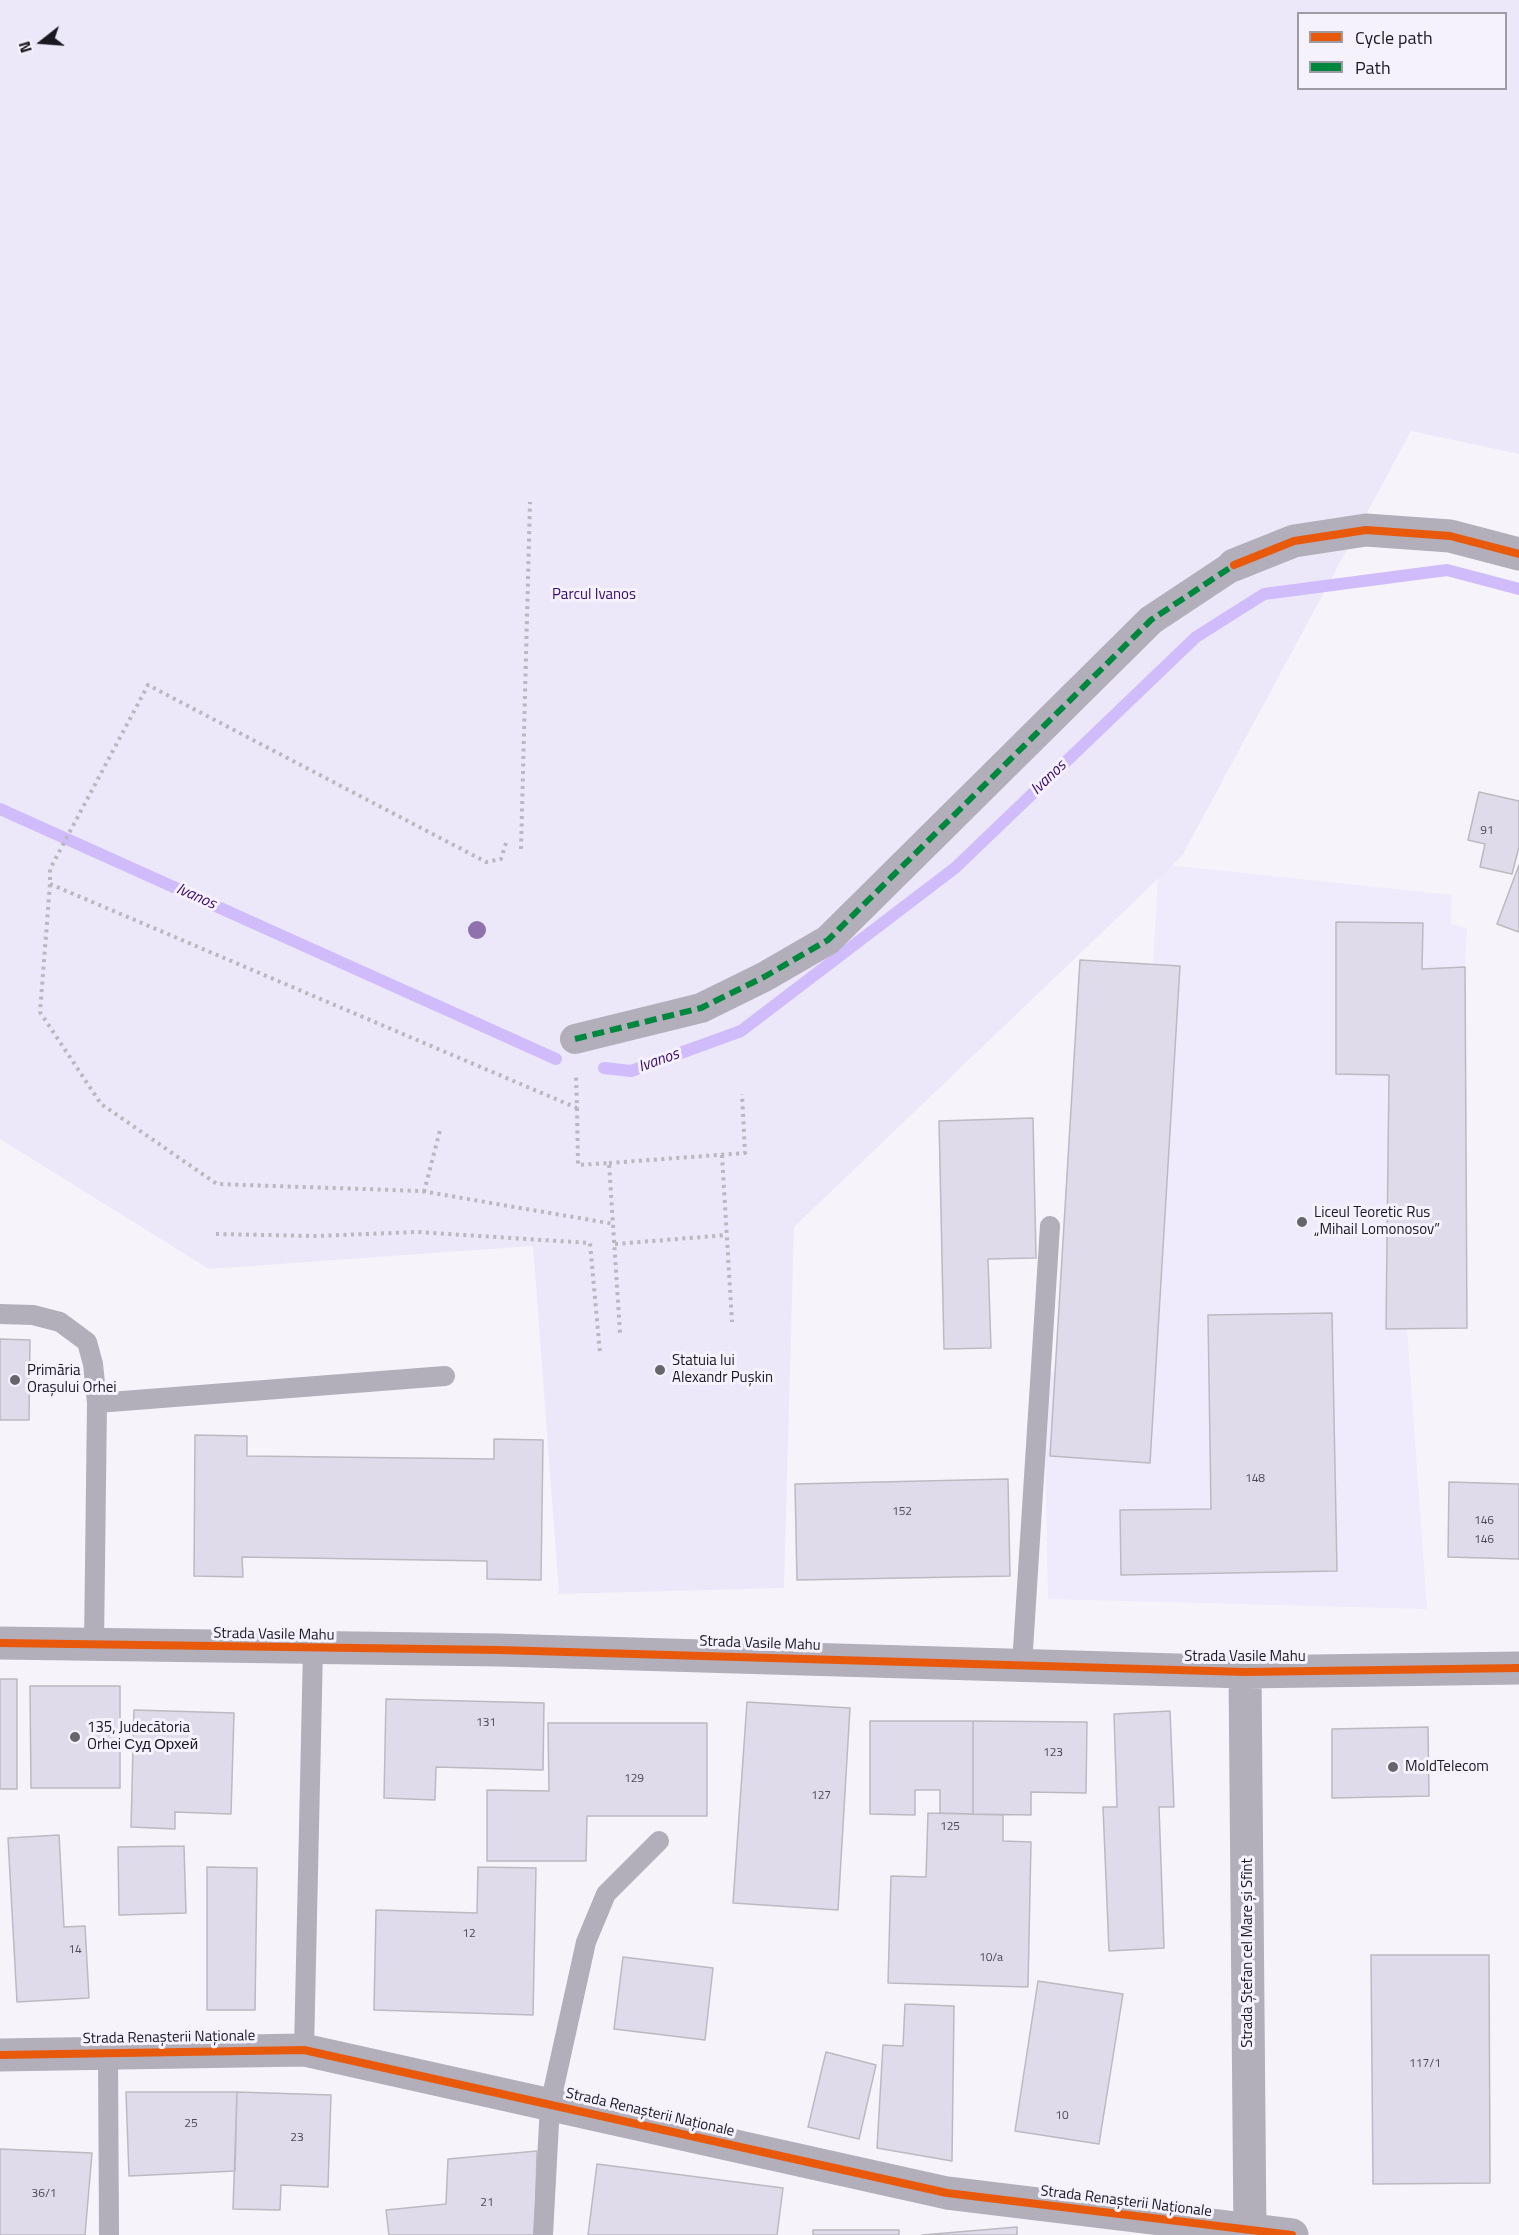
<!DOCTYPE html>
<meta charset="utf-8">
<style>
body{margin:0}
#map{position:relative;width:1519px;height:2235px;overflow:hidden;background:#f6f4fa;font-family:"Titillium Web",sans-serif}
canvas{display:block}
.legend{position:absolute;left:1297px;top:12px;width:210px;height:78px;box-sizing:border-box;background:#f5f2fc;border:2px solid #9d9ba4;margin:0;padding:8px 10px;list-style:none;font-size:18px;color:#1a1820}
.legend li{display:flex;align-items:center;gap:12px;height:30px}
.legend b{width:30px;border:2px solid #9d9ba4}
.north{position:absolute;left:12px;top:12px;width:60px;height:60px;-webkit-text-stroke:4px #f5f2fc;paint-order:stroke;rotate:253deg;font-size:16px;font-weight:700;line-height:24px;text-align:center;color:#1a1820}
.north::after{content:'';display:block;margin:auto;width:21px;height:27px;background:#1a1820;clip-path:polygon(50% 0,100% 100%,50% 72%,0 100%)}
</style>
<div id="map">
<canvas width="1519" height="2235"></canvas>
<ul class="legend">
<li><b style="height:8px;background:#e8590c"></b>Cycle path</li>
<li><b style="height:8px;background:#00873e"></b>Path</li>
</ul>
<div class="north">N</div>
</div>
<script>
const g = document.querySelector('canvas').getContext('2d');
g.lineJoin = 'round';
function fill(path, color) { g.fillStyle = color; g.fill(path, 'evenodd'); }
const toPath = rows => new Path2D(rows.map(r => 'M' + r).join(''));
function stroke(path, color, width, dash) { g.strokeStyle = color; g.lineWidth = width; g.lineCap = dash ? 'butt' : 'round'; g.setLineDash(dash || []); g.stroke(path); }
function write(font, color, halo, rows, align = 'center') {
  g.font = font + ' "Titillium Web",sans-serif'; g.lineWidth = 6; g.setLineDash([]); g.textBaseline = 'middle'; g.strokeStyle = halo; g.fillStyle = color; for (const [text, x, y, turn = 0] of rows) {
    g.save(); g.translate(x, y); g.rotate((+turn || 0) * Math.PI / 180); g.textAlign = isNaN(turn) ? turn : align; if (halo) g.strokeText(text, 0, 0); g.fillText(text, 0, 0); g.restore();
  }
}
const built = toPath([
 [1159,864,1452,895,1451,924,1467,928,1465,967,1467,1328,1407,1329,1427,1609,1048,1599,1045,1454,1048,1372,1089,1374,1131,1318]
]);
const green = toPath([
 [0,0,1519,0,1519,454,1411,431,1182,856,794,1227,784,1588,559,1594,533,1246,209,1269,0,1139],
 [1298,14,1506,14,1506,88,1298,88]
]);
const stream = toPath([
 [0,809,556,1059],
 [604,1068,631,1071,741,1031,955,868,1196,637,1264,594,1447,570,1519,589]
]);
const building = toPath([
 [1479,792,1519,801,1519,847,1512,874,1480,867,1485,844,1468,840,1479,792],
 [1519,865,1519,932,1497,924,1519,865],
 [1336,922,1423,923,1422,969,1465,967,1467,1328,1386,1329,1389,1075,1336,1074,1336,922],
 [1080,960,1180,966,1150,1463,1050,1456,1080,960],
 [1033,1118,1036,1258,988,1259,991,1348,944,1349,939,1121,1033,1118],
 [1332,1313,1337,1571,1121,1575,1120,1510,1211,1509,1208,1315,1332,1313],
 [0,1339,30,1340,29,1420,0,1420,0,1339],
 [195,1435,247,1436,247,1456,494,1459,494,1439,543,1440,541,1580,487,1579,487,1561,242,1557,243,1577,194,1576,195,1435],
 [1008,1479,1010,1576,797,1580,795,1484,1008,1479],
 [1449,1482,1519,1484,1519,1559,1448,1557,1449,1482],
 [0,1679,17,1679,17,1789,0,1789,0,1679],
 [30,1686,120,1686,120,1788,31,1788,30,1686],
 [386,1699,544,1703,543,1770,436,1767,435,1800,384,1798,386,1699],
 [747,1702,850,1708,838,1910,733,1903,747,1702],
 [134,1710,234,1713,231,1814,175,1812,175,1829,131,1827,134,1710],
 [1170,1711,1174,1807,1159,1807,1164,1948,1109,1951,1103,1807,1117,1807,1114,1714,1170,1711],
 [870,1721,973,1721,973,1814,940,1813,940,1790,915,1790,915,1815,870,1814,870,1721],
 [973,1721,1087,1722,1086,1793,1031,1792,1031,1815,973,1814,973,1721],
 [548,1723,707,1723,707,1816,587,1816,586,1861,487,1861,487,1790,549,1791,548,1723],
 [1428,1727,1429,1796,1332,1798,1332,1729,1428,1727],
 [928,1813,1003,1815,1003,1841,1031,1842,1028,1987,888,1983,891,1876,926,1877,928,1813],
 [59,1835,64,1927,85,1926,89,1998,17,2002,8,1838,59,1835],
 [184,1846,186,1913,119,1915,118,1847,184,1846],
 [207,1867,257,1868,255,2010,207,2010,207,1867],
 [478,1867,536,1868,533,2015,374,2010,376,1910,477,1913,478,1867],
 [1371,1955,1489,1955,1490,2183,1373,2184,1371,1955],
 [623,1957,713,1968,705,2040,614,2029,623,1957],
 [1038,1981,1123,1994,1099,2144,1015,2131,1038,1981],
 [905,2004,954,2006,952,2161,877,2148,883,2045,903,2046,905,2004],
 [826,2052,876,2065,859,2139,808,2127,826,2052],
 [126,2092,237,2092,235,2171,129,2176,126,2092],
 [237,2092,331,2095,328,2187,281,2185,280,2210,233,2209,237,2092],
 [0,2149,92,2153,85,2235,0,2235,0,2149],
 [537,2151,535,2235,389,2235,386,2210,446,2204,448,2159,537,2151],
 [597,2164,783,2188,777,2235,588,2235,597,2164],
 [1017,2227,1017,2235,922,2235,1017,2227],
 [813,2230,899,2230,899,2235,813,2235,813,2230]
]);
const path = toPath([
 [506,843,501,859,486,862,148,685,50,869,50,884,40,1012,101,1104,217,1184,421,1191,614,1224],
 [521,849,530,502],
 [50,884,577,1108,576,1075],
 [577,1108,578,1165,609,1163,620,1333],
 [722,1155,732,1322],
 [609,1163,745,1153,742,1094],
 [424,1192,440,1130],
 [216,1234,316,1236,417,1232,590,1243,600,1353],
 [615,1244,727,1235]
]);
const service = toPath([
 [0,1314,33,1315,60,1322,87,1342,93,1364,97,1403,94,1645],
 [97,1403,445,1376],
 [1022,1665,1050,1226],
 [304,2050,313,1649],
 [108,2053,109,2235],
 [543,2235,550,2105,586,1942,606,1894,659,1841]
]);
const pedestrian = toPath([
 [575,1039,701,1008,764,977,828,940,1151,620,1234,565]
]);
const minor = toPath([
 [1234,565,1294,541,1366,530,1450,536,1519,554],
 [0,1643,499,1650,1245,1672,1519,1668],
 [1245,1672,1250,2235],
 [0,2055,304,2050,947,2193,1292,2235]
]);
const quiet = toPath([
 [575,1039,701,1008,764,977,828,940,1151,620,1234,565]
]);
const cycleway = toPath([
 [1234,565,1294,541,1366,530,1450,536,1519,554],
 [0,1643,499,1650,1245,1672,1519,1668],
 [0,2055,304,2050,947,2193,1292,2235]
]);
const trees = [
 [477,930]
];
const markers = [
 [1302,1222,6,"#67656c"],
 [660,1370,6,"#67656c"],
 [15,1380,6,"#67656c"],
 [75,1737,6,"#67656c"],
 [1393,1767,6,"#67656c"]
];
const numberNames = [
 ["91",1487,831],
 ["148",1255,1479],
 ["152",902,1512],
 ["146",1484,1521],
 ["146",1484,1540],
 ["131",486,1723],
 ["123",1053,1753],
 ["129",634,1779],
 ["127",821,1796],
 ["125",950,1827],
 ["12",469,1934],
 ["14",75,1950],
 ["10/a",991,1958],
 ["117/1",1425,2064],
 ["10",1062,2116],
 ["25",191,2124],
 ["23",297,2138],
 ["36/1",44,2194],
 ["21",487,2203]
];
const parkNames = [
 ["Parcul Ivanos",594,595]
];
const poiNames = [
 ["Liceul Teoretic Rus",1314,1213],
 ["„Mihail Lomonosov”",1314,1230],
 ["Statuia lui",672,1361],
 ["Alexandr Pușkin",672,1378],
 ["Primăria",27,1371],
 ["Orașului Orhei",27,1388],
 ["135, Judecătoria",87,1728],
 ["Orhei Суд Орхей",87,1745],
 ["MoldTelecom",1405,1767]
];
const streetNames = [
 ["Strada Vasile Mahu",274,1635,1],
 ["Strada Vasile Mahu",760,1644,2],
 ["Strada Vasile Mahu",1245,1657],
 ["Strada Ștefan cel Mare și Sfînt",1248,1953,-90],
 ["Strada Renașterii Naționale",169,2038,-1],
 ["Strada Renașterii Naționale",650,2113,13],
 ["Strada Renașterii Naționale",1126,2202,7]
];
const waterNames = [
 ["Ivanos",1049,778,-44],
 ["Ivanos",196,897,24],
 ["Ivanos",659,1061,-20]
];
fill(built, '#efebfc');
fill(green, '#ede8f9');
stroke(stream, '#d0bcfa', 12);
fill(building, '#e0dbeb');
stroke(building, '#bcb9c1', 1.5);
stroke(path, '#bab7be', 4, [3, 4.5]);
stroke(service, '#b2aeba', 20);
stroke(pedestrian, '#b2aeba', 30);
stroke(minor, '#b2aeba', 33);
stroke(quiet, '#00873e', 6, [12, 6]);
stroke(cycleway, '#e8590c', 8);
g.fillStyle = '#8f72ad';
for (const [x, y] of trees) { g.beginPath(); g.arc(x, y, 9, 0, 2 * Math.PI); g.fill(); }
for (const [x, y, r, color] of markers) { const dot = new Path2D(); dot.arc(x, y, r, 0, 2 * Math.PI); g.fillStyle = color; g.fill(dot); stroke(dot, '#f5f2fc', 2); }
write('12px', '#4c4953', null, numberNames);
write('15px', '#3b086e', '#f5f2fc', parkNames);
write('15px', '#1a1820', '#f5f2fc', poiNames, 'left');
write('15px', '#1a1820', '#f5f2fc', streetNames);
write('italic 16px', '#3d0b70', '#f5f2fc', waterNames);
</script>
